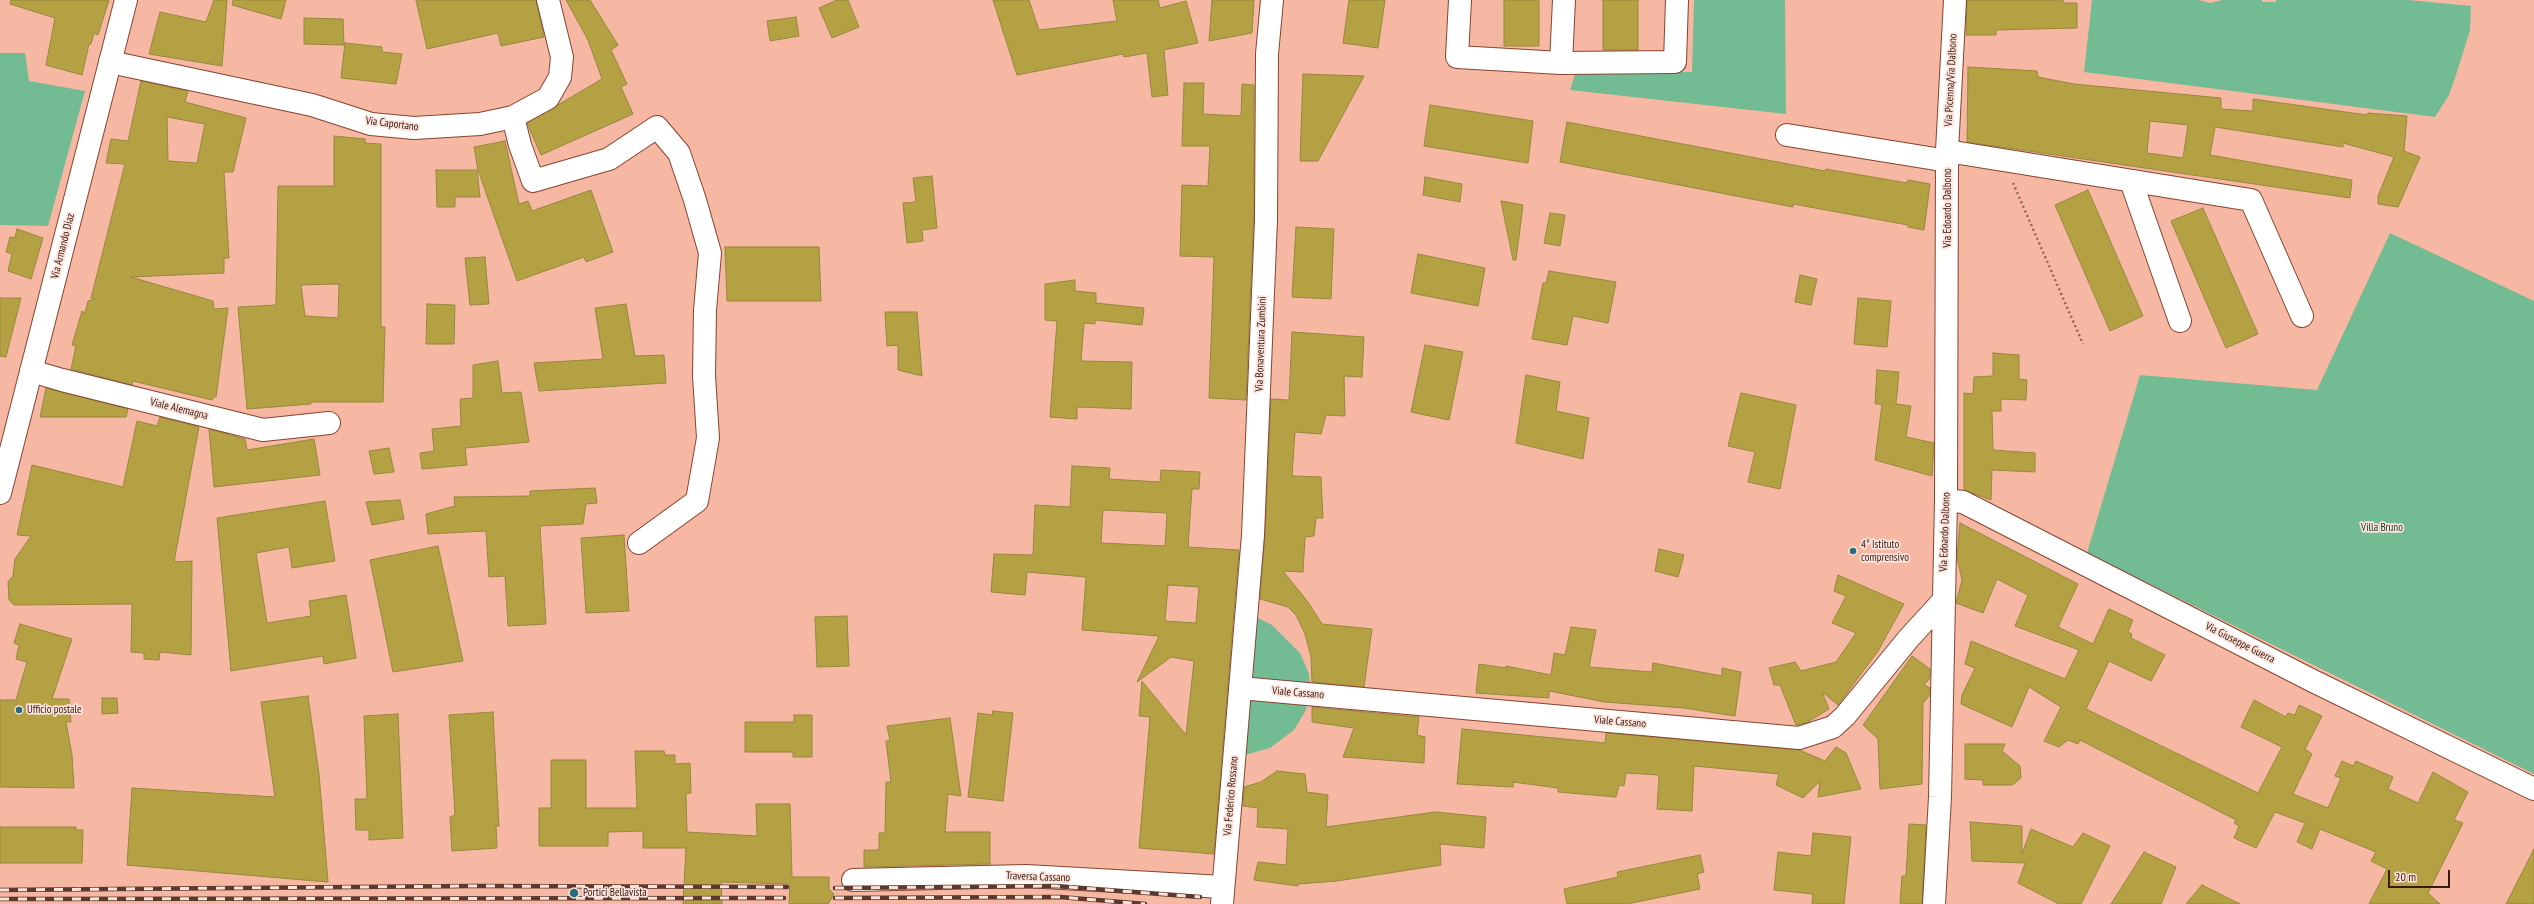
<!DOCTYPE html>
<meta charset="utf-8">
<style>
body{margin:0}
#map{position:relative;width:2534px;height:904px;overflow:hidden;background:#f6b7a3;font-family:"PT Sans Narrow",sans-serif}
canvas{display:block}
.scale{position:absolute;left:2388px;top:870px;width:62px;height:18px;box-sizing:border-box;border:2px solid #371a11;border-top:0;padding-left:5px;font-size:12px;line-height:14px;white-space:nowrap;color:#371a11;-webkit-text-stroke:3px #fbe2da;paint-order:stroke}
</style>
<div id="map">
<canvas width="2534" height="904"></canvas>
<div class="scale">20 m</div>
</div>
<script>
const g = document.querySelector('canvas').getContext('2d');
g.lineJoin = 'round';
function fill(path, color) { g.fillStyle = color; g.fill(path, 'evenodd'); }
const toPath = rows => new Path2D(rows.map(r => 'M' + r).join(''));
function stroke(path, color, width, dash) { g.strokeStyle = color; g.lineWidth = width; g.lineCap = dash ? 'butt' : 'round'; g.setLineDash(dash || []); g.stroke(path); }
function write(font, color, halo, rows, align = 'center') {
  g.font = font + ' "PT Sans Narrow",sans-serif'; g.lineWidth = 3.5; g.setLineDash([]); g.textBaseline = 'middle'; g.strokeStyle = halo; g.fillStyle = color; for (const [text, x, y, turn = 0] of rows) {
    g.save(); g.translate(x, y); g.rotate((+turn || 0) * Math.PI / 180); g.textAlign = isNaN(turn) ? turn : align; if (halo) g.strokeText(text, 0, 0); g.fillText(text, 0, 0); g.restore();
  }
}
const green = toPath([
 [1694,0,1785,0,1786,114,1570,90,1576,71,1692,72],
 [2092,0,2198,0,2210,3,2222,0,2262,0,2262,2,2276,2,2276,0,2408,0,2471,6,2470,30,2457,72,2449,95,2435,117,2084,72],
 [0,53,25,53,29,81,85,91,48,226,0,225],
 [2390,233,2534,301,2534,774,2087,553,2140,375,2317,390],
 [1254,616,1272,625,1300,653,1309,674,1310,687,1306,710,1294,730,1270,748,1241,756]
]);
const building = toPath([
 [11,0,109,0,98,35,94,33,91,44,89,44,82,75,46,65,55,18,10,4,11,0],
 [214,0,227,0,222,66,149,54,160,12,206,22,214,0],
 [233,0,286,0,281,19,232,5,233,0],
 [416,0,536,0,544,37,501,46,498,33,427,49,416,0],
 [566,0,590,0,618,45,611,50,627,84,621,87,633,114,541,155,527,123,602,79,588,40,566,0],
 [837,0,848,0,859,27,832,38,819,8,837,0],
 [993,0,1029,0,1039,30,1117,21,1113,0,1158,0,1160,8,1186,1,1198,43,1164,50,1168,95,1152,97,1147,53,1124,57,1123,54,1017,75,993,0],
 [1212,0,1254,0,1252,33,1209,41,1212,0],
 [1349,0,1385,0,1378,48,1343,43,1349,0],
 [1504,0,1539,0,1539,46,1504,46,1504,0],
 [1603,0,1638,0,1638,50,1603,50,1603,0],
 [1967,0,2063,0,2063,3,2077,3,2077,28,1996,30,1996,35,1966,35,1967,0],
 [796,17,799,36,770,41,767,21,796,17],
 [304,18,343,19,344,45,304,44,304,18],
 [345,43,382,47,382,52,402,54,396,84,341,78,345,43],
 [1968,67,2037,71,2038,77,2074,84,2221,98,2221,109,2253,111,2253,99,2367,115,2368,113,2407,116,2404,151,2420,157,2398,207,2378,204,2378,196,2394,157,2343,143,2343,147,2215,127,2210,155,2352,180,2350,198,1967,142,1968,67],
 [2150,121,2188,125,2183,158,2147,153,2150,121],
 [1303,74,1364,76,1318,161,1300,161,1303,74],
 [141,81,188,91,185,102,246,118,233,172,224,172,229,258,224,258,224,273,131,277,213,301,214,309,228,308,216,397,213,397,212,400,133,381,132,385,71,369,76,346,72,345,82,311,85,313,88,301,95,299,91,298,125,164,106,163,111,139,128,141,141,81],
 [167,117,205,124,197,163,168,161,167,117],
 [1184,83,1204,83,1203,114,1241,116,1242,84,1254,85,1254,210,1246,400,1209,398,1214,257,1180,256,1182,185,1208,186,1210,146,1182,146,1184,83],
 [1430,105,1533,121,1528,163,1424,146,1430,105],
 [1567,122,1825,171,1826,169,1907,183,1908,180,1930,184,1924,230,1908,227,1908,225,1793,204,1793,207,1560,162,1567,122],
 [334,136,365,139,365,143,381,144,381,327,385,327,383,402,311,402,311,404,247,409,238,307,276,305,278,186,334,186,334,136],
 [339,284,338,318,305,316,301,285,339,284],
 [505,141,519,204,528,201,532,211,591,190,613,252,586,262,584,257,517,281,478,170,474,147,505,141],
 [436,170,477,170,480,197,455,197,455,207,437,207,436,170],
 [932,176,937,228,922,230,923,241,907,243,903,203,916,202,913,178,932,176],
 [1425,177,1462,184,1460,202,1423,195,1425,177],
 [2088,190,2143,316,2110,331,2055,205,2088,190],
 [1501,201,1523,205,1516,260,1513,260,1501,201],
 [2203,208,2258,334,2226,348,2171,221,2203,208],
 [1550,213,1565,215,1560,246,1544,243,1550,213],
 [1296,227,1334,229,1331,299,1292,297,1296,227],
 [17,229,43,238,31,279,8,271,12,254,6,252,10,237,15,238,17,229],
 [725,247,819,247,821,301,727,301,725,247],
 [1418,254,1485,268,1478,306,1411,293,1418,254],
 [485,257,489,304,470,305,465,258,485,257],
 [1549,271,1616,282,1608,323,1573,316,1567,345,1532,339,1543,283,1546,283,1549,271],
 [1800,275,1817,279,1811,305,1795,302,1800,275],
 [1075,280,1075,291,1096,293,1096,303,1144,308,1142,325,1095,320,1095,324,1084,323,1081,361,1132,362,1131,409,1077,407,1077,419,1050,417,1057,321,1045,320,1045,284,1075,280],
 [0,298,21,298,6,357,0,356,0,298],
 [1858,298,1891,301,1887,347,1854,344,1858,298],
 [427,304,455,305,454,344,426,344,427,304],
 [626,304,635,356,664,355,666,383,539,391,534,363,603,359,595,308,626,304],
 [885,312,917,312,922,376,898,370,898,345,887,346,885,312],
 [1292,332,1364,337,1362,377,1344,376,1345,416,1326,415,1321,434,1295,432,1292,476,1321,477,1323,518,1316,518,1314,536,1305,537,1303,572,1283,571,1308,602,1322,624,1372,629,1364,687,1312,682,1311,657,1305,634,1296,615,1288,607,1260,599,1265,536,1271,399,1289,400,1292,332],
 [1425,345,1463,352,1449,420,1411,412,1425,345],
 [1993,353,2019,355,2019,379,2027,380,2026,400,2001,399,2001,411,1992,411,1993,450,2035,453,2035,472,1992,470,1991,500,1964,490,1964,393,1973,394,1974,377,1993,376,1993,353],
 [498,361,502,393,521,392,529,442,465,448,467,465,422,469,420,453,434,451,432,429,461,426,460,399,473,398,473,365,498,361],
 [1877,370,1899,372,1896,404,1911,406,1906,437,1934,443,1932,476,1875,460,1882,404,1875,404,1877,370],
 [1526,375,1560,382,1556,411,1589,418,1583,459,1516,443,1526,375],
 [46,388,128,409,126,417,40,417,46,388],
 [1741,393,1796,405,1780,489,1748,482,1755,452,1728,446,1741,393],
 [160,417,199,427,174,562,192,561,191,655,160,652,159,660,144,659,144,653,131,652,132,604,14,605,9,600,8,582,13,576,15,559,31,536,17,535,32,465,123,487,137,421,157,426,160,417],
 [209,429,245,439,247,450,314,439,320,475,214,487,209,429],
 [389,448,394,472,374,474,369,451,389,448],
 [1072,466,1110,468,1109,479,1160,482,1161,470,1200,472,1199,489,1192,489,1188,547,1239,550,1214,854,1139,848,1150,717,1139,716,1142,681,1186,735,1194,661,1171,657,1137,682,1159,636,1082,630,1086,577,1027,572,1025,595,991,592,994,554,1033,555,1035,505,1070,507,1072,466],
 [1103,510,1167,513,1165,546,1101,543,1103,510],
 [1168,585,1199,587,1196,623,1165,621,1168,585],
 [595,488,597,503,586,504,583,524,540,526,546,624,508,626,505,576,489,577,486,531,428,534,426,514,455,506,454,497,530,496,530,491,595,488],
 [400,500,404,519,372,525,366,502,400,500],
 [325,501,335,561,292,568,289,547,256,553,267,623,311,616,309,601,346,595,356,658,324,664,323,656,231,671,217,518,325,501],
 [1960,523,2078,584,2058,627,2093,644,2109,609,2133,620,2128,632,2132,634,2131,638,2165,655,2151,681,2109,661,2086,709,2258,793,2282,747,2241,727,2254,700,2286,717,2288,713,2295,715,2299,705,2322,716,2305,749,2312,754,2293,794,2328,808,2341,778,2335,776,2342,761,2353,766,2356,761,2393,777,2388,789,2418,803,2433,772,2468,792,2454,820,2463,823,2428,893,2440,904,2369,904,2387,869,2371,861,2376,852,2320,829,2312,849,2297,842,2305,823,2275,812,2256,848,2234,838,2239,826,2234,823,2236,820,2080,740,2078,744,2068,740,2059,747,2044,741,2061,707,2029,687,2012,727,1961,704,1962,695,1975,668,1965,664,1971,641,2065,679,2079,650,2015,626,2028,595,1997,579,1983,613,1956,603,1962,580,1957,557,1960,523],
 [624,535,629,611,586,613,581,538,624,535],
 [438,546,463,661,393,672,370,560,438,546],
 [1659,549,1684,555,1678,577,1655,571,1659,549],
 [1838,575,1904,604,1878,651,1838,705,1822,692,1829,709,1806,723,1796,725,1780,685,1774,685,1769,668,1795,662,1801,671,1836,662,1856,633,1832,623,1846,596,1834,591,1838,575],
 [847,616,849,666,817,667,815,617,847,616],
 [20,624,72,639,52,699,69,699,71,722,66,722,72,755,74,788,0,787,0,700,16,700,27,662,16,659,19,645,14,643,20,624],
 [1571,627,1596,630,1589,667,1652,672,1653,663,1722,676,1722,668,1741,672,1735,716,1684,708,1605,702,1549,691,1549,698,1476,693,1479,664,1506,668,1506,666,1551,675,1554,653,1565,655,1571,627],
 [1912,656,1930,669,1930,678,1924,685,1930,688,1930,695,1923,703,1922,784,1880,789,1878,739,1863,725,1912,656],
 [308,696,319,774,328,882,127,865,132,788,275,797,261,702,308,696],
 [102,698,117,698,118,713,102,714,102,698],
 [1312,707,1419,717,1417,735,1425,737,1424,763,1343,757,1354,728,1312,722,1312,707],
 [993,711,1013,713,1003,801,968,797,978,713,992,715,993,711],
 [493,712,499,826,496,826,497,848,452,851,450,817,455,815,449,715,493,712],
 [398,714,403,838,369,840,369,830,356,830,355,799,367,799,364,716,398,714],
 [794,715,812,715,812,757,793,757,793,752,745,752,745,722,794,722,794,715],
 [950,718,961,796,948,794,945,832,990,832,990,864,864,867,864,850,879,850,879,833,885,833,886,782,891,782,886,741,890,741,887,726,950,718],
 [1462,729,1605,743,1606,733,1799,750,1825,761,1836,747,1846,753,1861,789,1818,797,1820,781,1803,798,1776,785,1779,774,1694,766,1692,811,1657,809,1659,775,1626,773,1624,786,1619,785,1616,797,1558,792,1558,788,1513,782,1513,787,1457,784,1462,729],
 [1965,744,2005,744,2002,751,2020,766,2021,778,2012,785,1983,785,1983,780,1965,779,1965,744],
 [635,751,664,751,665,755,675,755,675,764,690,763,691,793,686,794,687,832,757,836,756,804,790,804,792,877,829,877,829,889,834,894,828,904,789,904,790,884,721,882,722,904,683,904,686,848,643,848,643,831,608,832,608,846,539,846,539,808,551,808,551,760,586,760,586,808,637,808,635,751],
 [1277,771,1305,774,1307,792,1328,795,1326,827,1435,812,1486,817,1484,848,1440,844,1441,865,1337,881,1298,884,1298,886,1254,880,1258,862,1286,865,1288,829,1257,827,1258,808,1243,806,1244,787,1261,782,1277,771],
 [1970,822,2022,826,2022,854,2031,829,2073,847,2083,833,2110,846,2081,904,2059,904,2018,883,2025,863,1972,861,1970,822],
 [1909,824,1926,825,1922,904,1900,904,1902,876,1906,876,1909,824],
 [0,827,76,827,76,830,83,830,82,863,0,863,0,827],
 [1813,833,1851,837,1844,904,1812,904,1813,894,1774,890,1778,852,1811,856,1813,833],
 [2534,849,2534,904,2506,904,2534,849],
 [2144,852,2176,867,2161,904,2111,904,2144,852],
 [1700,855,1704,872,1697,874,1700,889,1627,904,1567,904,1564,889,1618,877,1617,872,1700,855],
 [2202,885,2240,904,2186,904,2202,885]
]);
const path = toPath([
 [2013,183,2083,344]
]);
const minor = toPath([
 [1460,0,1457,57,1561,63,1675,62,1677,0],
 [110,62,312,105,371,124,414,128,480,124,513,117,548,98,560,77,562,57,548,0],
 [1561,63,1564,0],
 [513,117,520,145,533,181,609,159,657,127,679,153,695,200,710,253,705,310,704,376,708,438,697,501,639,543],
 [1787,135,1948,161],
 [1947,151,2251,200,2302,316],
 [2131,181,2180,321],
 [31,371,62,380,263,430,329,423],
 [1946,500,1963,502,2311,680,2534,789],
 [1240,688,1799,738,1833,727,1845,716,1909,638,1942,602],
 [853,880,1026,876,1223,887],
 [1222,904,1253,535,1266,220,1267,54,1272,0],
 [1934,904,1940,797,1946,500,1947,151,1955,0]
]);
const tertiary = toPath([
 [0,493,126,0]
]);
const rail = toPath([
 [835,888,1055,886,1200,897],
 [0,890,473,886,787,887],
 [835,898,1060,897,1145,904],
 [0,899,784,898]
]);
const markers = [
 [1853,551,4,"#276b7c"],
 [19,710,4,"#276b7c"],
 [574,893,5,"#276b7c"]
];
const streetNames = [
 ["Via Picenna/Via Dalbono",1951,80,-87],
 ["Via Caportano",392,124,7],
 ["Via Edoardo Dalbono",1948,208,-90],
 ["Via Armando Diaz",63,246,-76],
 ["Via Bonaventura Zumbini",1261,344,-88],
 ["Viale Alemagna",179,409,14],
 ["Via Edoardo Dalbono",1945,532,-88],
 ["Via Giuseppe Guerra",2240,643,27],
 ["Viale Cassano",1298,693,5],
 ["Viale Cassano",1620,722,5],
 ["Via Federico Rossano",1231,796,-85],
 ["Traversa Cassano",1038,877,2]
];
const parkNames = [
 ["Villa Bruno",2382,528]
];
const poiNames = [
 ["4° Istituto",1861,545],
 ["comprensivo",1861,558],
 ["Ufficio postale",27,710],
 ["Portici Bellavista",583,893]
];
fill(green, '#73bc93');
fill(building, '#b3a144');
stroke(building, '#97883c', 1);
stroke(minor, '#87442e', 24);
stroke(tertiary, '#87442e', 24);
stroke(path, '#936557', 2.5, [2, 3]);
stroke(minor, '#fff', 22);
stroke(tertiary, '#fff', 22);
stroke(rail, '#5c382d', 4.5);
stroke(rail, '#fbe2da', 3, [9]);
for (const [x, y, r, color] of markers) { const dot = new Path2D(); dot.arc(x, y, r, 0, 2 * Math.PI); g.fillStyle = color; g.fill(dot); stroke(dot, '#fbe2da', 1.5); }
write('11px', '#371a11', '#fbe2da', streetNames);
write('11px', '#0f3723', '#fbe2da', parkNames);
write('11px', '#371a11', '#fbe2da', poiNames, 'left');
</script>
